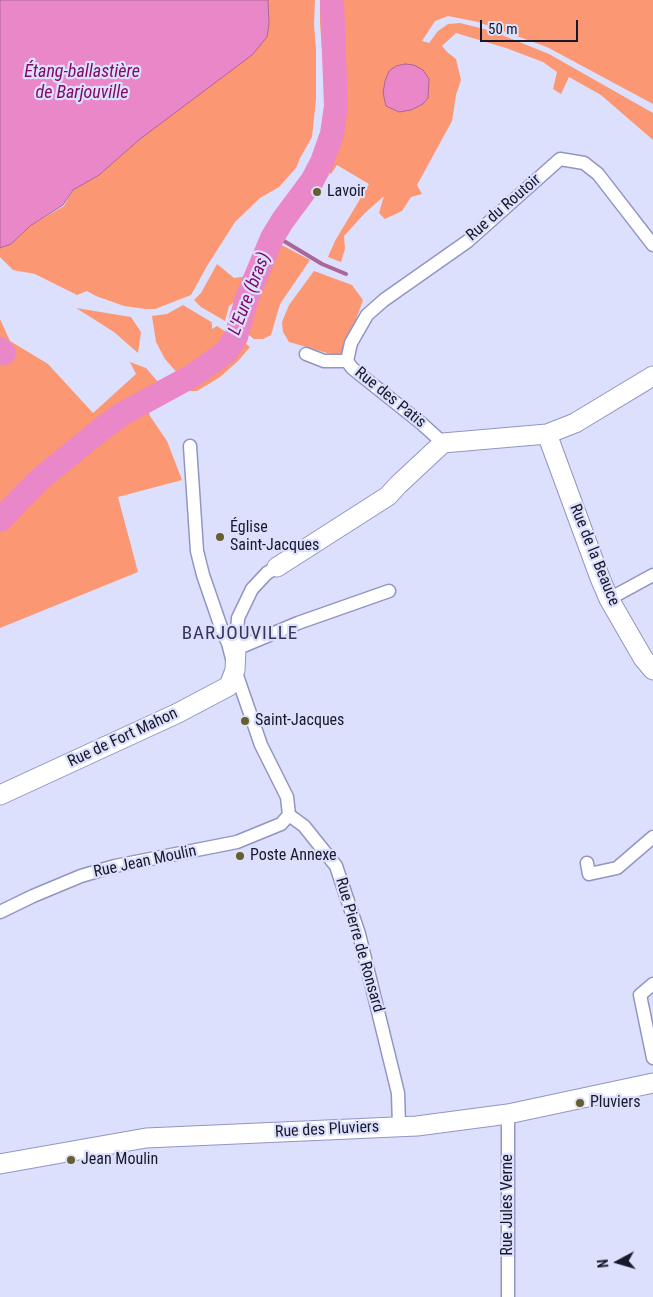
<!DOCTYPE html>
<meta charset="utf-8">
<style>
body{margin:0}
#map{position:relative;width:653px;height:1297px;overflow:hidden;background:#dce0fd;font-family:"Roboto Condensed",sans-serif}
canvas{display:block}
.north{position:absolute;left:593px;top:1237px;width:50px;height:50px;-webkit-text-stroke:4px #dce0fd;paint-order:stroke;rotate:264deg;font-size:14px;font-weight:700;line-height:20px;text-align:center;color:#171829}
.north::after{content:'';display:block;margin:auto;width:18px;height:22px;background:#171829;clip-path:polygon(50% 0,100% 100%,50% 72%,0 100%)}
.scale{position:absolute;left:480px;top:20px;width:98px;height:22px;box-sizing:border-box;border:2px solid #171829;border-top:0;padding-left:6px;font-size:15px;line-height:18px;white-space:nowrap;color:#171829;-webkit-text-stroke:4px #dce0fd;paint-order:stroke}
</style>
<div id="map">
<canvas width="653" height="1297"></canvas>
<div class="north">N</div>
<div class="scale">50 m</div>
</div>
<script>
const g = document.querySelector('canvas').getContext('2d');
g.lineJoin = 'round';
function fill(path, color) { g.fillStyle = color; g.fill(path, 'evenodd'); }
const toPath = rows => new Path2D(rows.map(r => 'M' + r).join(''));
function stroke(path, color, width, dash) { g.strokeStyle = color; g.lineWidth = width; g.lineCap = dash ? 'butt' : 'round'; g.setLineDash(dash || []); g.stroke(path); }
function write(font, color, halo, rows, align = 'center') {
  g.font = font + ' "Roboto Condensed",sans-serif'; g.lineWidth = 4.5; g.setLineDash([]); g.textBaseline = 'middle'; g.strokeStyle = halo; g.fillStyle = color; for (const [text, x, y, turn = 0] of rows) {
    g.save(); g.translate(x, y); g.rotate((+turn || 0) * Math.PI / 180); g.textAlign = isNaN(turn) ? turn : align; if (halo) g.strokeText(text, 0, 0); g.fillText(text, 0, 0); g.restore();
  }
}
const green = toPath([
 [268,0,315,0,314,25,316,50,316,99,312,137,300,158,296,168,279,187,260,198,235,222,207,266,191,295,155,309,146,309,124,306,96,296,87,291,77,295,35,274,13,270,0,257,0,248,11,244,30,226,64,206,73,190,99,175,269,24],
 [320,0,330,0,331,66,323,65,320,23],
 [338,0,653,0,653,104,547,47,478,22,448,16,435,21,422,41,429,43,438,31,448,24,460,23,492,31,549,54,653,113,653,140,601,95,569,77,561,94,553,89,557,72,543,62,506,48,456,33,442,46,447,52,456,59,461,80,456,95,452,121,417,185,422,194,411,197,402,211,385,219,379,213,384,196,365,213,344,236,345,249,341,262,328,257,335,241,369,184,337,165,331,174,326,171,334,151,338,133,342,99],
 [278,243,310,260,280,304,271,335,263,339,254,339,245,332,251,323,269,263],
 [217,264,234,278,248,276,238,293,235,301,229,306,225,321,201,307,194,300,201,293],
 [314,271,352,285,363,300,346,347,341,357,289,342,283,332,282,322,289,305],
 [183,305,213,323,210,324,212,324,212,329,217,326,229,334,223,344,179,375,165,359,156,342,152,316,167,314],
 [76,308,131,317,141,332,138,353,114,332],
 [0,319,10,341,48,364,93,413,136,374,130,362,146,368,159,383,144,396,150,416,167,441,182,480,118,497,138,572,0,628],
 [43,463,60,472,41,494,38,488,25,483],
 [240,339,250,347,238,361,220,377,197,391,188,391,183,388,204,378,221,366,235,351]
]);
const water = toPath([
 [0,0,268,0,269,24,267,37,252,55,140,139,99,175,73,190,63,205,30,226,11,244,0,248,0,0],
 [405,64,414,65,423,70,429,79,428,98,423,104,411,110,399,112,386,106,383,93,385,81,389,71,396,66,405,64]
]);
const stream = toPath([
 [274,235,322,264,346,274]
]);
const river = toPath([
 [0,349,4,353],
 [0,520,40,479,99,431,122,414,192,376,226,352,236,337,247,298,272,238,283,220,312,181,322,162,332,134,336,106,332,0]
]);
const street = toPath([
 [306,354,324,361,347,361,352,368,421,423,443,443],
 [347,361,351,343,367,315,384,300,468,241,560,159,584,163,598,174,653,245],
 [190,446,197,551,203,575,223,633,228,643,235,670,261,745,287,797,289,815,304,826,336,866,359,934,398,1093,399,1126],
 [277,567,267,573,252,589,238,618,236,649,298,623,389,591],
 [609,599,653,575],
 [587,863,589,874,617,868,653,837],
 [0,912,33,896,81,876,115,866,237,842,281,824,289,815],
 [653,984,640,995,653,1058],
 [508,1297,508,1114]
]);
const secondary = toPath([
 [547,434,600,578,609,599,643,658,653,670],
 [277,567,388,496,398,485,443,443,547,434,575,423,653,376],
 [0,795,178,713,229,686,235,670,236,649],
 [0,1164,146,1138,417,1126,508,1114,653,1083]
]);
const markers = [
 [317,192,5,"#675f2b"],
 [220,537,5,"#675f2b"],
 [245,721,5,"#675f2b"],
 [240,856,5,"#675f2b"],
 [580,1103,5,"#675f2b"],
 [71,1160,5,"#675f2b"]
];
const poiNames = [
 ["Lavoir",327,192],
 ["Église",230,528],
 ["Saint-Jacques",230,546],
 ["Saint-Jacques",255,721],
 ["Poste Annexe",250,856],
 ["Pluviers",590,1103],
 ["Jean Moulin",81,1160]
];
const streetNames = [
 ["Rue du Routoir",504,208,-41],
 ["Rue des Patis",390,398,39],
 ["Rue de la Beauce",594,555,68],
 ["Rue de Fort Mahon",123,738,-25],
 ["Rue Jean Moulin",145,862,-12],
 ["Rue Pierre de Ronsard",359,945,74],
 ["Rue des Pluviers",327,1130,-3],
 ["Rue Jules Verne",508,1205,-90]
];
const waterNames = [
 ["Étang-ballastière",82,72],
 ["de Barjouville",82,93],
 ["L'Eure (bras)",250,294,-69]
];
const quarterNames = [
 ["BARJOUVILLE",240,634]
];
fill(green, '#fb9772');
fill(water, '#e987c9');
stroke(water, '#a69', 1);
stroke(stream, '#a69', 4);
stroke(river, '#e987c9', 24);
stroke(street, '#9195c3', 15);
stroke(secondary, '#9195c3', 21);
stroke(street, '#fff', 12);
stroke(secondary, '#fff', 19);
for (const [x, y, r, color] of markers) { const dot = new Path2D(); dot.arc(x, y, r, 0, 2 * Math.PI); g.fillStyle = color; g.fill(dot); stroke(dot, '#dce0fd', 2); }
write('16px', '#171829', '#dce0fd', poiNames, 'left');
write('16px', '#171829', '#dce0fd', streetNames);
write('italic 18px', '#830868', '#dce0fd', waterNames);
g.letterSpacing = '1px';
write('19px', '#34365d', '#dce0fd', quarterNames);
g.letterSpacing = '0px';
</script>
